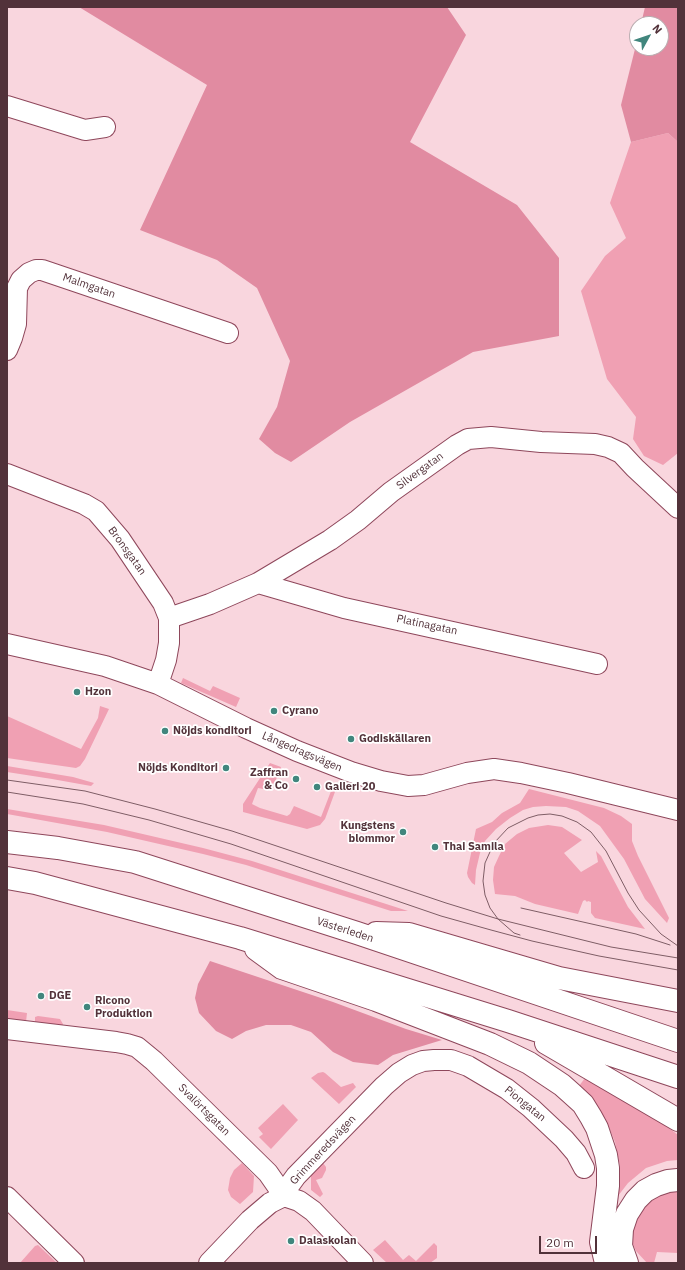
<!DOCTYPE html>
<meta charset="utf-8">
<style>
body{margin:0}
#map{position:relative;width:685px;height:1270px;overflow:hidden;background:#f9d6de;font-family:"IBM Plex Sans",sans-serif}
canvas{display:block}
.frame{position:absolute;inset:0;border:8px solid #52323a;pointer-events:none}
.north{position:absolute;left:629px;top:16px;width:40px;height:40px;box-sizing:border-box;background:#fff;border:1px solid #baadb0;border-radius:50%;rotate:50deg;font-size:11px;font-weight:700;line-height:16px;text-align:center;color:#52323a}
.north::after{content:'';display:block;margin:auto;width:14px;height:18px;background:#41867d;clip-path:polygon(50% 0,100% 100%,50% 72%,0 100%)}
.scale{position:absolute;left:539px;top:1236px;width:58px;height:18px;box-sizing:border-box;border:2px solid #52323a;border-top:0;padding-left:5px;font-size:12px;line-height:14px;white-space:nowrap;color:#52323a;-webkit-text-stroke:3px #fff;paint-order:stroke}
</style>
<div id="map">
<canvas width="685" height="1270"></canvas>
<div class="frame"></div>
<div class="north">N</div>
<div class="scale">20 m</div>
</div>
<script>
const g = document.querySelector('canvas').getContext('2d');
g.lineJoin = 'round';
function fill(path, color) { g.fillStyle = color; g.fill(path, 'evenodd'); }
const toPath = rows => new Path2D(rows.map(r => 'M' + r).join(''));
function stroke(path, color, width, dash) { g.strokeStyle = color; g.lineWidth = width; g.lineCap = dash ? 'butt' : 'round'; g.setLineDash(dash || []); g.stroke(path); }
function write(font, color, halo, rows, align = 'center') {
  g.font = font + ' "IBM Plex Sans",sans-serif'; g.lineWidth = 3.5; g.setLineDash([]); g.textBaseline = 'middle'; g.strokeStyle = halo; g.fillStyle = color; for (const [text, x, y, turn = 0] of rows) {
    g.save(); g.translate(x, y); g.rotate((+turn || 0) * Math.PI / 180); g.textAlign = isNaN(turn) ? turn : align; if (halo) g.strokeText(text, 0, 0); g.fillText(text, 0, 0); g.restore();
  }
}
const green = toPath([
 [668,133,678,142,678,453,663,465,644,456,633,439,636,417,607,379,581,291,605,256,626,238,610,203,631,142],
 [183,678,210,691,213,686,240,698,236,707,181,683],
 [100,706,109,709,85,759,80,766,76,768,7,758,7,716,81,749,98,718],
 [270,763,281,767,278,775,275,782,268,790,258,788,252,804,260,808,287,816,290,814,294,806,321,817,333,786,336,789,328,811,325,819,320,825,307,829,243,812,243,804],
 [7,766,73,777,94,783,91,786,52,779,7,772],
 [529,789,604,808,621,816,632,824,632,841,638,856,669,918,667,923,645,899,624,859,600,826,578,811,566,807,546,806,533,807,523,810,510,818,496,829,485,841,480,853,476,870,475,885,472,883,468,877,467,873,476,829,492,822,502,813,520,803],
 [7,809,104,825,203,848,252,861,408,911,391,911,246,865,203,854,107,832,7,814],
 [548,825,562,827,582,840,564,853,581,872,598,862,596,851,601,856,628,907,645,929,595,918,591,913,591,902,588,901,587,902,585,900,583,901,578,914,535,904,515,896,495,894,493,880,494,867,499,856,505,844,517,834,529,828],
 [7,1010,27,1013,26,1022,7,1020],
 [38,1016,60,1019,63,1024,62,1027,35,1023,35,1017],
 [323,1072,325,1073,341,1087,353,1083,356,1087,339,1104,311,1078,318,1073],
 [585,1078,665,1125,678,1135,678,1160,667,1161,646,1168,628,1183,618,1196,620,1166,615,1142,605,1118,579,1086],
 [283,1104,298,1120,271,1149,259,1137,263,1134,258,1128],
 [242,1163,254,1176,253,1192,240,1204,231,1197,228,1190,230,1178,234,1170],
 [323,1163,326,1167,326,1170,322,1178,316,1180,323,1194,320,1197,311,1190,311,1174],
 [670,1192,678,1192,678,1253,657,1252,654,1263,647,1263,636,1251,632,1242,631,1232,634,1221,647,1202,659,1194],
 [385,1240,403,1260,409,1255,416,1261,434,1243,437,1246,437,1258,430,1263,387,1263,373,1250],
 [38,1245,57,1263,20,1263,35,1246]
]);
const forest = toPath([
 [79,7,447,7,466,35,410,142,517,205,559,258,559,336,473,352,350,422,291,462,275,453,259,439,277,407,290,361,257,288,217,260,140,230,207,85],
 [645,7,678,7,678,142,668,133,631,142,621,105,637,41,637,48,661,48,661,24,641,24],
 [210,961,333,1002,406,1029,442,1040,393,1055,378,1065,353,1062,333,1052,311,1032,291,1025,266,1025,246,1031,232,1039,216,1031,199,1013,195,998,198,984]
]);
const minor = toPath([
 [7,106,85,130,105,127],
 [7,350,12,338,16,324,17,288,21,280,29,273,36,270,42,270,228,333],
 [7,474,84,504,96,511,120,539,163,603,169,618,169,643,166,660,158,684],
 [258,583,344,608,597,664],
 [169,618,210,604,258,583,330,540,358,520,391,492,457,445,468,439,491,437,541,442,595,444,608,447,621,453,635,468,678,508],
 [7,644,105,666,158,684,246,728,297,751,351,772,381,781,408,786,424,785,467,773,494,769,521,773,568,783,678,810],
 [7,1029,116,1042,127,1044,137,1047,154,1061,268,1173,284,1196,299,1201,313,1211,363,1263],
 [7,1197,74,1263],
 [209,1263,250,1220,270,1203,284,1196,288,1187,296,1176,384,1086,399,1073,412,1065,423,1061,434,1060,451,1060,468,1066,507,1089,531,1108,564,1139,576,1153,584,1168]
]);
const highway = toPath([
 [7,842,58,848,135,862,357,933,678,1041],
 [7,878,35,883,240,938,508,1021,678,1077],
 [376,933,409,934,559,978,678,1001],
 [256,949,282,968,376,1000,490,1044,529,1063,562,1085,571,1093,583,1104,591,1117,597,1128,606,1155,608,1168,608,1186,601,1242,606,1263],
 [546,1043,678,1120],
 [627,1263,621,1246,622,1229,627,1214,636,1200,645,1191,656,1185,668,1181,678,1180]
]);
const tram = toPath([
 [7,780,85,791,155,809,232,831,446,903,498,919,611,947,678,958],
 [7,792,83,804,149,820,231,844,441,916,491,930,532,941,599,956,678,970],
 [521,908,636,934,670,945],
 [520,935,514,933,498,919,490,908,485,895,483,881,485,863,494,843,508,828,528,818,538,815,550,814,562,816,577,822,591,832,606,851,628,893,639,910,661,934,678,946]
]);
const markers = [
 [77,692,4,"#41867d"],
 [274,711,4,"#41867d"],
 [165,731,4,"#41867d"],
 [351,739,4,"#41867d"],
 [226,768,4,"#41867d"],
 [296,779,4,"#41867d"],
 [317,787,4,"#41867d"],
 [403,832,4,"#41867d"],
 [435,847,4,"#41867d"],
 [41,996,4,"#41867d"],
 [87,1007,4,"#41867d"],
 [291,1241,4,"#41867d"]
];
const streetNames = [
 ["Malmgatan",89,286,19],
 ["Silvergatan",420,471,-36],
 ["Bronsgatan",127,551,54],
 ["Platinagatan",427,625,12],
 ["Långedragsvägen",302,752,23],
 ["Västerleden",345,930,18],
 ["Piongatan",525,1104,39],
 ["Svalörtsgatan",204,1110,45],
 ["Grimmeredsvägen",323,1150,-47]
];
const poiNames = [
 ["Hzon",85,692],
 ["Cyrano",282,711],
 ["Nöjds konditori",173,731],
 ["Godiskällaren",359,739],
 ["Nöjds Konditori",218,768,"right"],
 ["Zaffran",288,773,"right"],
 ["& Co",288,786,"right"],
 ["Galleri 20",325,787],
 ["Kungstens",395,826,"right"],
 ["blommor",395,839,"right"],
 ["Thai Samila",443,847],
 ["DGE",49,996],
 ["Ricono",95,1001],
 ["Produktion",95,1014],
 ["Dalaskolan",299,1241]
];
fill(green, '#f0a0b3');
fill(forest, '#e18ba1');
stroke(minor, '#8e475b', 22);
stroke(highway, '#8e475b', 24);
stroke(minor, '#fff', 20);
stroke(highway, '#fff', 22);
stroke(tram, '#7e5d65', 1);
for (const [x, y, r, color] of markers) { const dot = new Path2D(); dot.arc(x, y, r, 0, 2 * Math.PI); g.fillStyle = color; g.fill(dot); stroke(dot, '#fff', 1.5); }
write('11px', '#52323a', '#fff', streetNames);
write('bold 11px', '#52323a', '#fff', poiNames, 'left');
</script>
